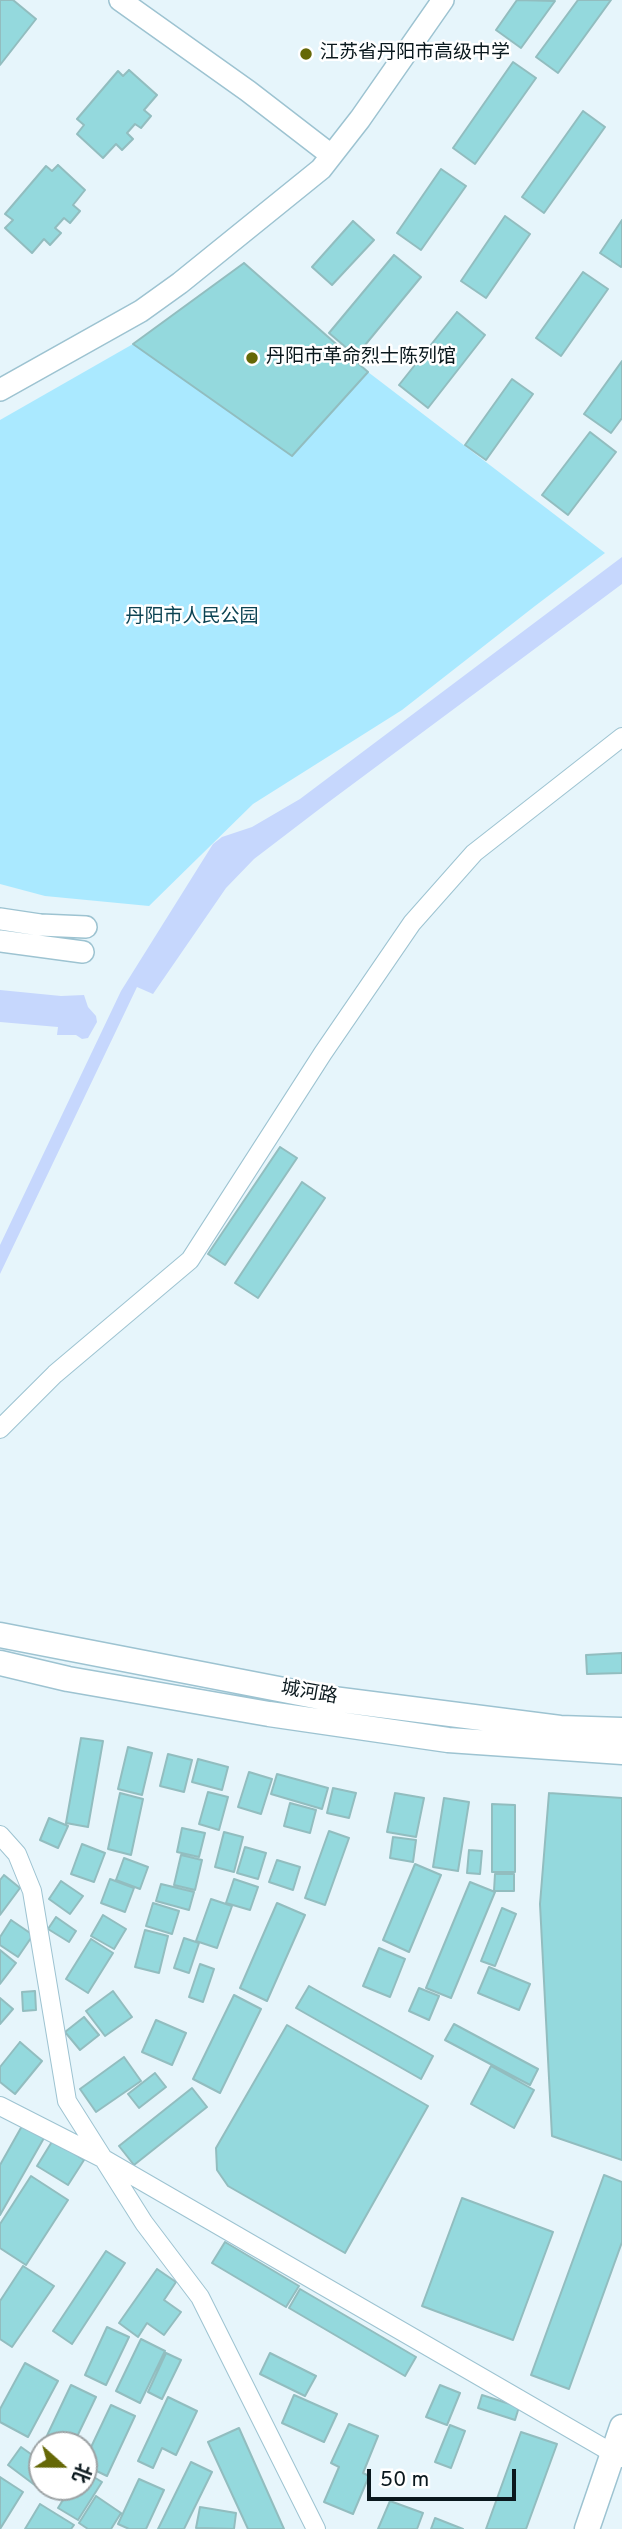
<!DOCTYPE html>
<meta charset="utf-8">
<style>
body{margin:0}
#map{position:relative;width:622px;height:2529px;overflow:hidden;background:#e6f5fb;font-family:Overpass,"Noto Sans SC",sans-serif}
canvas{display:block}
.north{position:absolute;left:28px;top:2431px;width:70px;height:70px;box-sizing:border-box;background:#fff;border:2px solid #9da3a5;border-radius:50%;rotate:111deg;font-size:19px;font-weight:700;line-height:28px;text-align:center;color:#0a181d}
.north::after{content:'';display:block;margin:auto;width:24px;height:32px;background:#656807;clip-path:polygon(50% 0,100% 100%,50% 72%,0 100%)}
.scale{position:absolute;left:367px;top:2469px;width:149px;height:32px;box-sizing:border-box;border:4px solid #0a181d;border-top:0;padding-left:9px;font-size:21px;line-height:24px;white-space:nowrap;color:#0a181d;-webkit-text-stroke:5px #fff;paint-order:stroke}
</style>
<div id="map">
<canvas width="622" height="2529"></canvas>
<div class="north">北</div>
<div class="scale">50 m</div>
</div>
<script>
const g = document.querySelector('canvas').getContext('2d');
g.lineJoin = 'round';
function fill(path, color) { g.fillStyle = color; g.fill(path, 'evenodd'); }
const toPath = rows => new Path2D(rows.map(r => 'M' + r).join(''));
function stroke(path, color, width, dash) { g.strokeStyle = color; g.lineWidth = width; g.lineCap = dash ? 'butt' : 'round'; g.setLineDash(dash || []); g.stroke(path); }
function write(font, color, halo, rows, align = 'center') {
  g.font = font + ' Overpass,"Noto Sans SC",sans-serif'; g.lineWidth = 5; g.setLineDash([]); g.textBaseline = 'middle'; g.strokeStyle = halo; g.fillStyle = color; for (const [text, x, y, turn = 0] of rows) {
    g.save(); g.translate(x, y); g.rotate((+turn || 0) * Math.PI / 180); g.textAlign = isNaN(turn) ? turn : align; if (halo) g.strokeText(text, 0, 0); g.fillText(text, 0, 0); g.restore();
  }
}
const green = toPath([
 [133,344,292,456,368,372,605,553,535,606,402,710,253,804,149,906,45,896,0,884,0,420]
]);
const water = toPath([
 [622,557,622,584,326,804,254,859,226,888,153,994,137,987,0,1274,0,1245,121,991,213,844,222,837,252,827,300,799],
 [0,990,61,996,84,995,88,1007,96,1016,97,1022,88,1038,82,1039,76,1035,57,1035,58,1027,0,1022]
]);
const building = toPath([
 [0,0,13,0,36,19,0,65,0,0],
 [517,0,555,1,521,48,496,30,517,0],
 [578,0,611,0,558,73,536,57,578,0],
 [513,62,536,78,475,164,453,148,513,62],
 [129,70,157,95,144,110,151,116,141,128,135,124,127,133,133,139,122,150,116,144,103,158,77,134,84,125,77,119,118,71,123,76,129,70],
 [583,111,605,127,544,213,522,197,583,111],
 [58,165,85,190,73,205,80,211,70,223,64,218,55,228,61,233,50,245,44,239,32,253,5,228,13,220,5,214,46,166,52,171,58,165],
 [441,169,466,186,421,250,397,233,441,169],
 [505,216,530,234,486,298,461,281,505,216],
 [622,220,622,265,621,267,600,253,622,220],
 [353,221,374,240,332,285,312,267,353,221],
 [394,255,421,277,356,356,329,333,394,255],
 [244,263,368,372,292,456,133,344,244,263],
 [583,272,608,289,561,356,536,338,583,272],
 [457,312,485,335,428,408,399,385,457,312],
 [622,361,622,418,611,433,584,414,622,361],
 [512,379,533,394,486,460,465,445,512,379],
 [590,432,616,452,568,515,542,495,590,432],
 [280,1147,297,1158,225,1265,208,1254,280,1147],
 [302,1182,325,1198,258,1298,235,1283,302,1182],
 [622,1653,622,1673,587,1674,586,1655,622,1653],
 [81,1738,103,1741,88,1827,66,1823,81,1738],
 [128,1747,152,1753,142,1795,118,1789,128,1747],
 [168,1754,192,1760,184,1792,160,1786,168,1754],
 [198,1759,228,1767,222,1790,192,1782,198,1759],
 [249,1772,272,1779,261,1814,238,1807,249,1772],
 [277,1774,328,1788,322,1809,271,1794,277,1774],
 [333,1788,356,1793,349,1818,327,1813,333,1788],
 [208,1792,228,1797,219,1830,199,1824,208,1792],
 [120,1793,143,1799,131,1855,108,1849,120,1793],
 [395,1793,424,1798,416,1837,387,1832,395,1793],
 [549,1793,622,1798,622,2160,552,2136,540,1904,549,1793],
 [444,1798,469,1802,458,1871,433,1867,444,1798],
 [290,1803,316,1810,310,1833,284,1826,290,1803],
 [492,1804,515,1805,515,1872,492,1872,492,1804],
 [49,1818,68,1826,58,1848,40,1840,49,1818],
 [182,1828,205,1833,199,1857,177,1852,182,1828],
 [329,1831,349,1838,325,1905,305,1898,329,1831],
 [224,1832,243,1837,234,1872,215,1867,224,1832],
 [393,1837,416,1840,413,1862,390,1858,393,1837],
 [82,1844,105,1853,94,1882,71,1874,82,1844],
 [245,1847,266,1853,258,1879,237,1873,245,1847],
 [469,1850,482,1851,480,1874,467,1873,469,1850],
 [181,1855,202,1860,195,1890,174,1885,181,1855],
 [124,1858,148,1867,140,1889,116,1880,124,1858],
 [277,1860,300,1867,293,1890,269,1882,277,1860],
 [415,1864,441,1875,409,1952,383,1940,415,1864],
 [495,1874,514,1874,514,1891,494,1891,495,1874],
 [4,1875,20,1888,0,1915,0,1880,4,1875],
 [110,1879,134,1888,125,1912,101,1903,110,1879],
 [234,1879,258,1887,250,1910,226,1903,234,1879],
 [61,1881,83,1896,70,1914,49,1899,61,1881],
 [470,1882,495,1892,451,1998,426,1988,470,1882],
 [161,1884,194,1892,189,1910,156,1901,161,1884],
 [211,1899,232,1906,217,1948,196,1941,211,1899],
 [153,1903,179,1911,172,1934,146,1926,153,1903],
 [277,1903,305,1915,267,2001,240,1988,277,1903],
 [502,1908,516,1914,495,1966,481,1961,502,1908],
 [103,1915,126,1929,114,1949,91,1936,103,1915],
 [56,1917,76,1931,69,1942,48,1929,56,1917],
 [11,1920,33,1935,18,1957,0,1945,0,1937,11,1920],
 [145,1930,168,1936,159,1973,135,1967,145,1930],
 [184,1938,199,1943,189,1973,174,1968,184,1938],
 [91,1939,113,1953,88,1993,66,1979,91,1939],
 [379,1948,405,1959,390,1997,363,1986,379,1948],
 [0,1950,16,1963,0,1984,0,1950],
 [200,1964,214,1969,203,2002,189,1997,200,1964],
 [489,1967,530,1984,519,2010,478,1993,489,1967],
 [309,1986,433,2056,421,2079,296,2008,309,1986],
 [419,1988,439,1996,429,2020,409,2011,419,1988],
 [35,1991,36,2010,23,2011,22,1992,35,1991],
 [113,1991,132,2017,105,2036,86,2011,113,1991],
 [234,1995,261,2009,220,2093,193,2079,234,1995],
 [0,1998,13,2009,0,2024,0,1998],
 [84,2017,99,2035,80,2050,65,2032,84,2017],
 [156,2020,186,2033,172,2065,142,2052,156,2020],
 [454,2024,538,2069,530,2085,445,2040,454,2024],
 [287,2025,428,2106,345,2253,228,2186,217,2170,216,2148,287,2025],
 [20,2042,42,2061,15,2094,0,2082,0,2067,20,2042],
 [124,2057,141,2081,96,2112,80,2089,124,2057],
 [491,2066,534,2090,514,2128,471,2104,491,2066],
 [155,2073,166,2087,139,2108,128,2094,155,2073],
 [192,2088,207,2107,134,2165,119,2146,192,2088],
 [22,2126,44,2138,0,2215,0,2165,22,2126],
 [53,2140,84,2160,68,2185,37,2166,53,2140],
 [604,2175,622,2182,622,2242,569,2389,531,2375,604,2175],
 [31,2176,68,2200,26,2265,0,2248,0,2224,31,2176],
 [462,2198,553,2232,513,2340,422,2306,462,2198],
 [225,2242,299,2286,286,2307,212,2263,225,2242],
 [106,2251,125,2263,72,2344,53,2331,106,2251],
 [23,2266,54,2286,12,2347,0,2339,0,2301,23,2266],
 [157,2269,176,2282,164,2300,181,2312,164,2335,147,2323,138,2337,119,2323,157,2269],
 [300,2289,416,2357,405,2376,289,2308,300,2289],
 [107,2327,129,2337,106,2385,85,2375,107,2327],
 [141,2339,165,2351,140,2403,116,2391,141,2339],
 [166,2353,181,2360,162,2399,148,2392,166,2353],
 [270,2353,316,2376,305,2396,260,2374,270,2353],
 [25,2363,58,2381,28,2437,0,2422,0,2409,25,2363],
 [71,2385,96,2397,73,2445,45,2445,43,2444,71,2385],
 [440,2385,460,2393,447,2425,426,2417,440,2385],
 [294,2395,337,2414,324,2442,282,2423,294,2395],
 [482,2395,519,2407,515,2420,478,2408,482,2395],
 [168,2397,197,2411,176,2455,162,2448,153,2468,138,2461,168,2397],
 [111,2405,135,2416,107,2476,84,2465,84,2462,111,2405],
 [349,2424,378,2436,363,2473,369,2476,353,2514,324,2502,339,2467,331,2463,349,2424],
 [450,2425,465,2431,451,2468,435,2462,450,2425],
 [239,2428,284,2529,248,2529,208,2442,239,2428],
 [521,2432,557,2444,526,2529,486,2529,521,2432],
 [21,2447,42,2462,42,2487,54,2487,48,2495,8,2465,21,2447],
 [191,2462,212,2472,184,2529,158,2529,191,2462],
 [84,2471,102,2482,78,2520,58,2508,71,2487,84,2487,84,2471],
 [0,2477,23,2492,0,2529,0,2477],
 [139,2479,164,2490,146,2529,129,2529,118,2524,139,2479],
 [96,2496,121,2513,111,2529,88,2529,79,2523,96,2496],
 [390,2501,423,2513,417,2529,378,2529,390,2501],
 [40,2504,74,2525,71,2529,25,2529,40,2504],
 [200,2507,236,2513,234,2529,196,2528,200,2507],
 [435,2518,463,2529,431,2529,435,2518]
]);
const minor = toPath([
 [0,1429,55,1374,190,1260,323,1053,412,923,474,853,622,737],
 [0,1835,17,1854,32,1891,67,2101,144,2223,200,2297,316,2529],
 [0,2106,104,2159,621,2458]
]);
const tertiary = toPath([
 [120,0,248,91,331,155],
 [0,390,141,311,180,283,321,169,360,119,443,0],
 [0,919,40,925,86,927],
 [0,941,83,952]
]);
const secondary = toPath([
 [0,1635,325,1698,560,1728,622,1730],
 [0,1663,68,1679,269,1714,448,1740,622,1752],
 [587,2529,622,2427]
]);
const markers = [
 [306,54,7,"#656807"],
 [252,358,7,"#656807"]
];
const poiNames = [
 ["江苏省丹阳市高级中学",320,54],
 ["丹阳市革命烈士陈列馆",266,358]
];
const parkNames = [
 ["丹阳市人民公园",192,618]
];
const streetNames = [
 ["城河路",309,1694,10]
];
fill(green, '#aae9ff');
fill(water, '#c6d7fd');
fill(building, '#94d9dd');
stroke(building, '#92bdbf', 2);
stroke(minor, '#9dc3d1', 20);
stroke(tertiary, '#9dc3d1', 24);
stroke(secondary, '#9dc3d1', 27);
stroke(minor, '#fff', 18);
stroke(tertiary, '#fff', 21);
stroke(secondary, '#fff', 24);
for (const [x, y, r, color] of markers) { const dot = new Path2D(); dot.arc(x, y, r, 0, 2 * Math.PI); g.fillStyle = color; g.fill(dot); stroke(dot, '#fff', 2.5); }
write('19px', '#0a181d', '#fff', poiNames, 'left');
write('19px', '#0c4353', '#fff', parkNames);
write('19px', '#0a181d', '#fff', streetNames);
</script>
